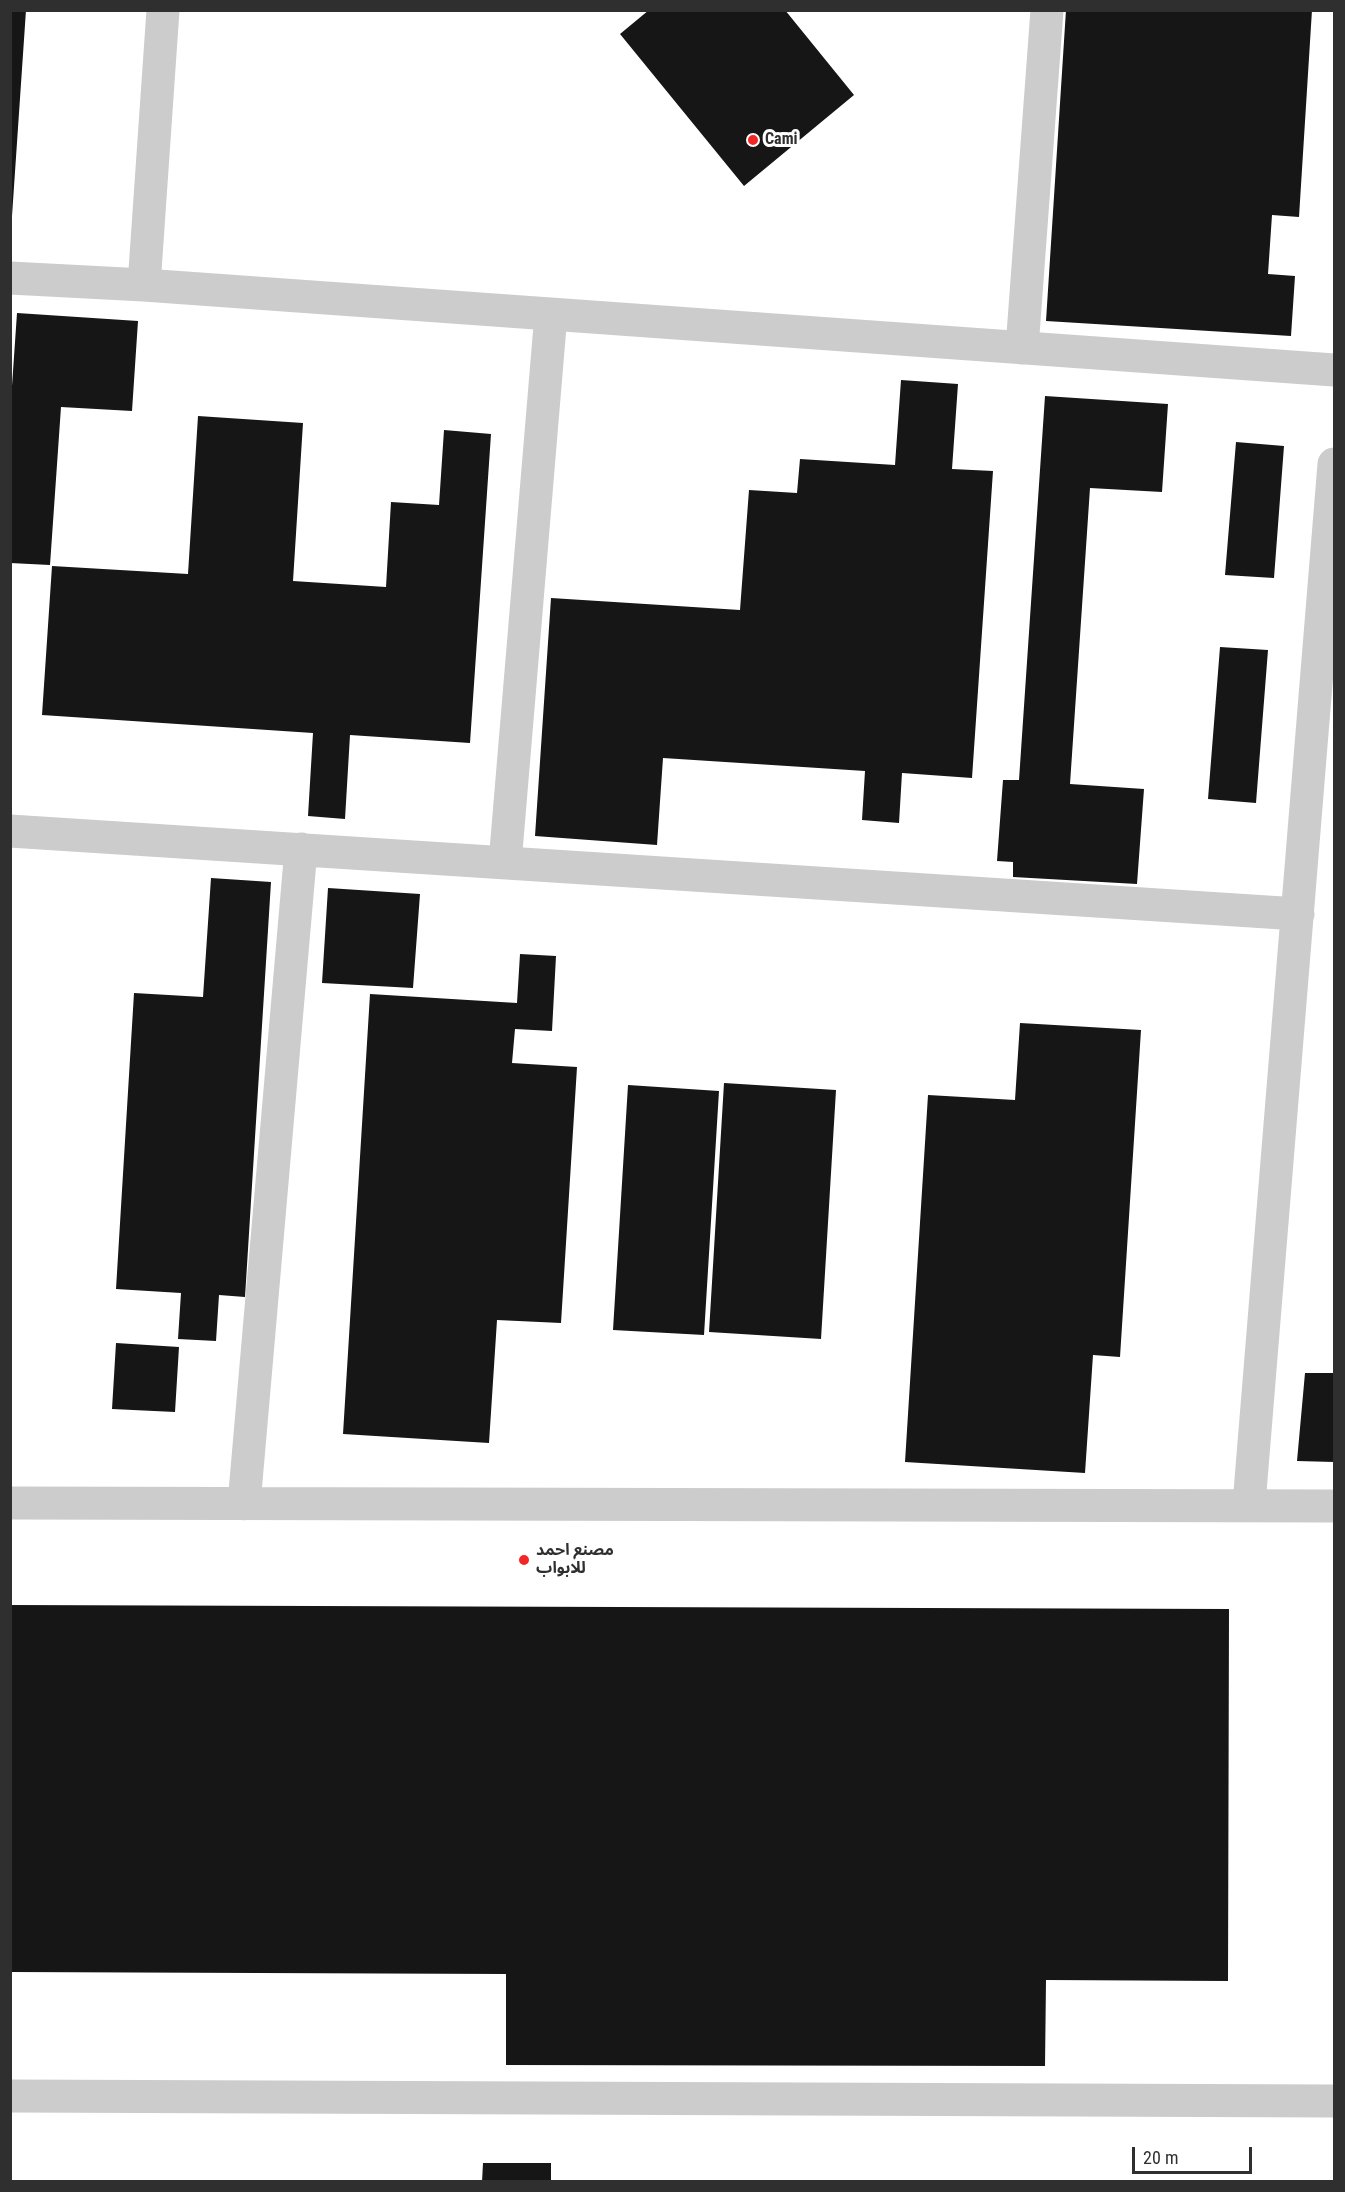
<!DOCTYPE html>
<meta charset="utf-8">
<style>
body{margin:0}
#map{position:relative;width:1345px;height:2192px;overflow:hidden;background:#fff;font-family:"Roboto Condensed",sans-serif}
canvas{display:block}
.frame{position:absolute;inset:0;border:12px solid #2f2f2f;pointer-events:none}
.scale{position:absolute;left:1132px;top:2147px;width:120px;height:27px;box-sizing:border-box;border:3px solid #2f2f2f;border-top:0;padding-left:8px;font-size:18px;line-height:21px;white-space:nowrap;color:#2f2f2f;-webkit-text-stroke:4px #fff;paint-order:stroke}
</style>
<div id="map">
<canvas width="1345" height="2192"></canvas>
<div class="frame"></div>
<div class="scale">20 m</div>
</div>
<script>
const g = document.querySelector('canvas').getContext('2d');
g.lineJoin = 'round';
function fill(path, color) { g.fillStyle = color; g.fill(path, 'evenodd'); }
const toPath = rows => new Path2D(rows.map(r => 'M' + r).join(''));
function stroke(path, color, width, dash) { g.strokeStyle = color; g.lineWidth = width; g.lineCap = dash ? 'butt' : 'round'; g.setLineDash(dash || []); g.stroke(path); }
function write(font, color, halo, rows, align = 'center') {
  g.font = font + ' "Roboto Condensed","Noto Sans Arabic",sans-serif'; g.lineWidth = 6; g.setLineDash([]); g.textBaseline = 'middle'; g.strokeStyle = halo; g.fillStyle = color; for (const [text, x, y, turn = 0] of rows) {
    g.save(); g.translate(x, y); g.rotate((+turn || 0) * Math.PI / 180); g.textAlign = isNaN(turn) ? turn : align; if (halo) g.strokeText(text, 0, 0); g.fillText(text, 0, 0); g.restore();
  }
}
const building = toPath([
 [10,10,26,10,12,216,10,216],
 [649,10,785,10,854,95,744,186,620,34],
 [1066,10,1312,10,1299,217,1272,215,1268,274,1295,276,1291,336,1046,321],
 [17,313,138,321,132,411,61,407,50,565,10,563,10,415],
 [901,380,958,384,952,469,993,471,972,778,902,773,899,823,862,820,865,771,663,758,657,845,535,836,551,598,740,610,749,490,797,493,800,459,895,465],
 [1045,396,1168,404,1162,492,1090,488,1070,784,1144,789,1137,884,1013,877,1013,862,997,861,1003,780,1019,780],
 [198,416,303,423,293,581,386,587,391,502,439,505,444,430,491,434,470,743,350,735,345,819,308,816,313,733,42,715,52,566,188,574],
 [1236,442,1284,446,1274,578,1225,575],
 [1220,647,1268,650,1256,803,1208,799],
 [211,878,271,882,245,1297,219,1295,216,1341,178,1339,181,1293,116,1289,134,993,203,997],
 [328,888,420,894,413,988,322,983],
 [520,954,556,956,552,1031,515,1029,512,1063,577,1067,561,1323,497,1320,489,1443,343,1434,370,994,517,1003],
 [1020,1023,1141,1030,1120,1357,1093,1355,1085,1473,905,1462,928,1095,1015,1100],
 [724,1083,836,1090,821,1339,709,1332],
 [628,1085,719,1091,704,1335,613,1330],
 [116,1343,179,1347,175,1412,112,1409],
 [1305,1373,1334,1373,1334,1462,1297,1461],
 [10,1605,1229,1609,1228,1981,1046,1980,1045,2066,506,2065,506,1974,10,1972],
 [483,2163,551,2163,551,2182,482,2182]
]);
const street = toPath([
 [163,10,144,285,1334,370],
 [10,278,144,285],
 [1022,348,1047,10],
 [10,831,1298,914],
 [505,863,551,314],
 [10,1503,1334,1506],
 [244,1504,301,849],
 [1249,1504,1334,464],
 [10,2096,1334,2101]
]);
const markers = [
 [753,140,6,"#f22624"],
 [524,1560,6,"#f22624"]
];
const poiNames = [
 ["Cami",765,140],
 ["مصنع احمد",536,1551],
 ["للابواب",536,1569]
];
fill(building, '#161616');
stroke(street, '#ccc', 33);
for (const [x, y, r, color] of markers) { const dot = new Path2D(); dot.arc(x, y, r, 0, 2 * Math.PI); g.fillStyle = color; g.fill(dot); stroke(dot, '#fff', 2); }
write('bold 16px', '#2f2f2f', '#fff', poiNames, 'left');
</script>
